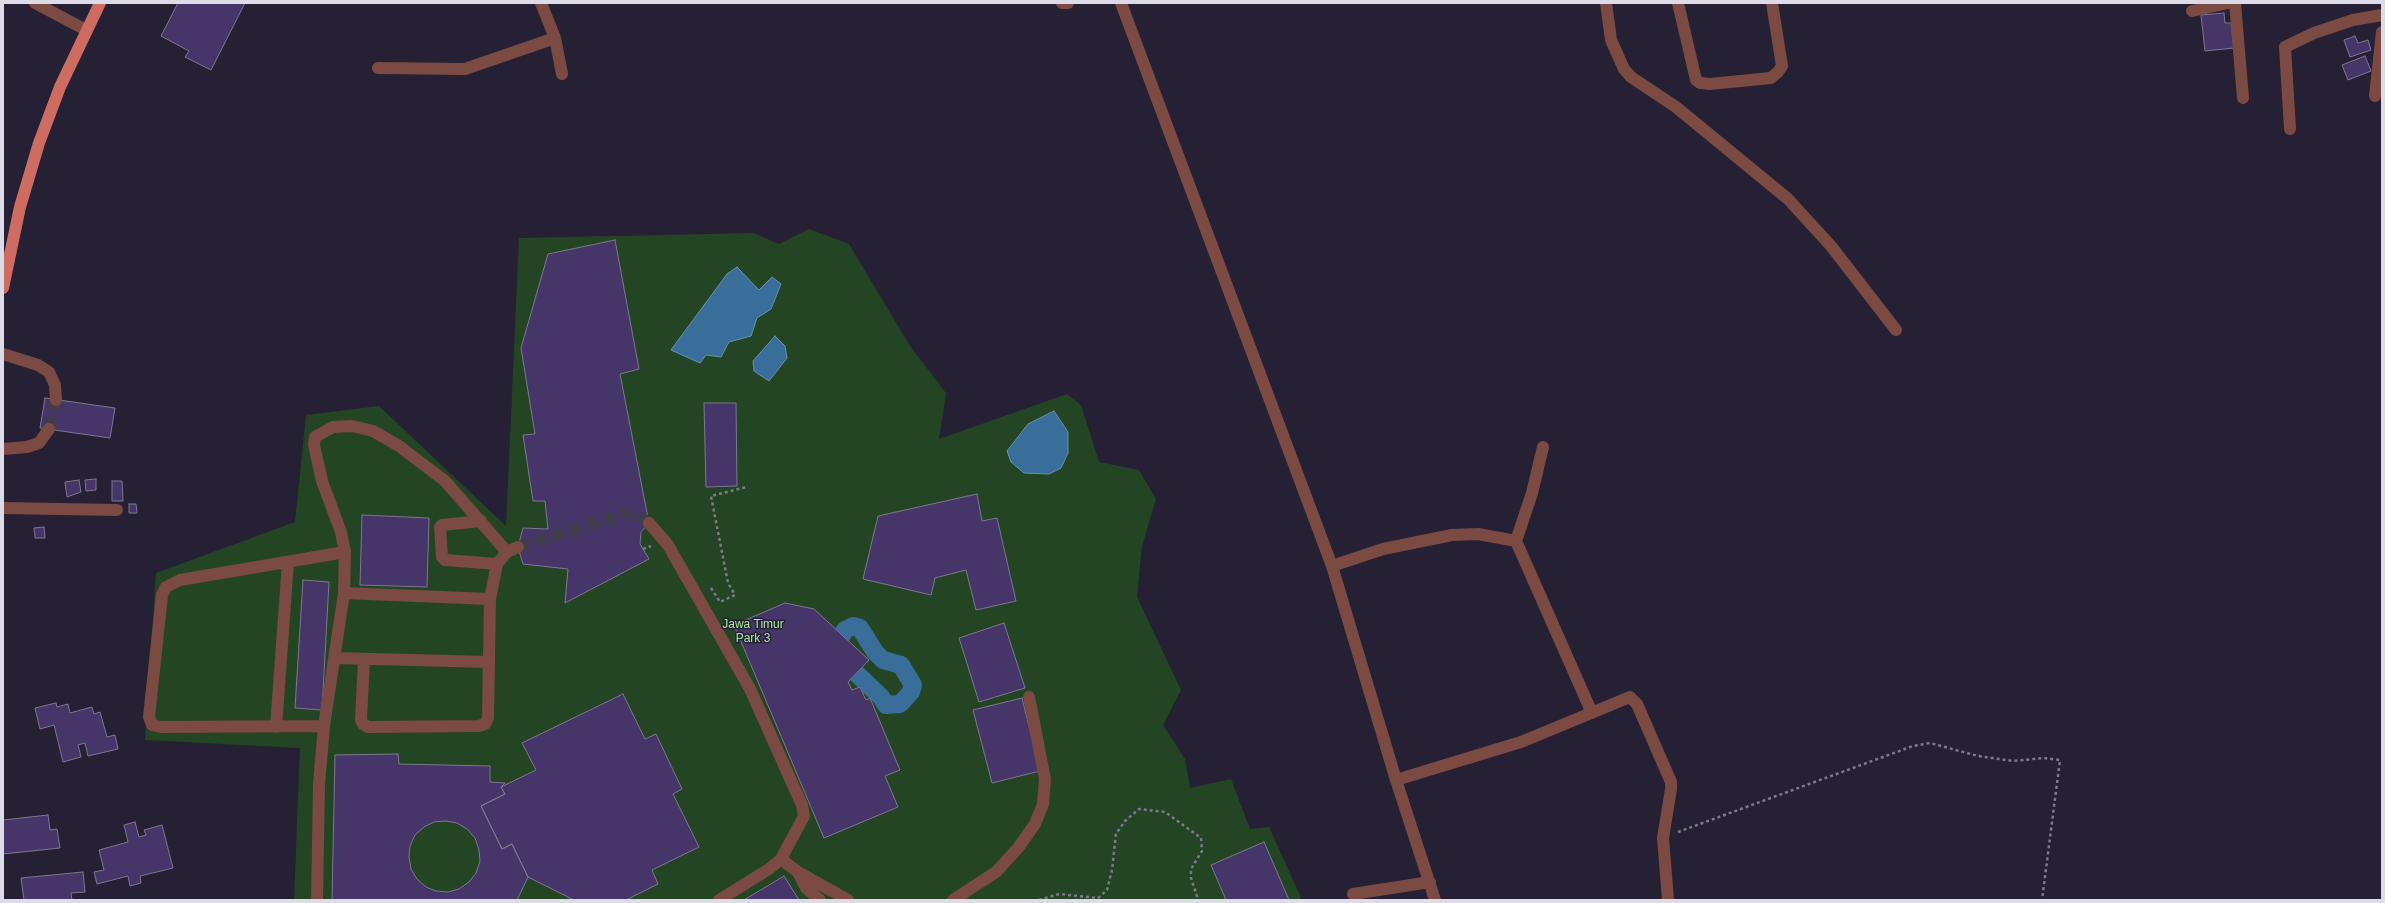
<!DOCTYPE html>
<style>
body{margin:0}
#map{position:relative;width:2385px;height:903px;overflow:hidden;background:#262034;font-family:Arial,sans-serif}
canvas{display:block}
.frame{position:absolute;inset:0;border:4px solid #dedbe9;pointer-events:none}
</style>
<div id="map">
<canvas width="2385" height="903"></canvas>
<div class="frame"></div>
</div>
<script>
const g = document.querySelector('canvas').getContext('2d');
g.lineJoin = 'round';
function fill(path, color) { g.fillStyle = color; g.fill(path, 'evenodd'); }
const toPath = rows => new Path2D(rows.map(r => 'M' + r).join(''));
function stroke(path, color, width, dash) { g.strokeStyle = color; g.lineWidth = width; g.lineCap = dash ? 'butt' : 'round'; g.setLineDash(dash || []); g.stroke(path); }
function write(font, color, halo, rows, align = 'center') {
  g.font = font + ' Arial,sans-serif'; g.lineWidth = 3; g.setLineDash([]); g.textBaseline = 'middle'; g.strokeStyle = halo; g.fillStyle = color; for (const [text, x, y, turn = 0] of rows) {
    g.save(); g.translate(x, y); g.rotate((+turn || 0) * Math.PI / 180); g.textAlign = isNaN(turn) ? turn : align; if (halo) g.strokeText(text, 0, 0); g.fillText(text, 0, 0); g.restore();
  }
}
const green = toPath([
 [809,229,849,244,910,346,946,393,939,439,1067,394,1081,405,1099,462,1139,470,1156,499,1142,546,1137,597,1181,690,1163,725,1185,759,1190,788,1231,779,1250,829,1269,827,1302,900,294,900,300,748,145,740,156,573,295,522,306,415,379,406,506,526,519,238,754,233,779,244]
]);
const water = toPath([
 [737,267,759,290,772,277,781,284,771,309,757,318,751,336,729,342,721,357,706,355,700,363,671,350,727,274,737,267],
 [775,336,785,346,787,358,769,381,754,371,753,361,775,336],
 [1054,411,1068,432,1068,453,1061,468,1049,474,1024,473,1011,462,1007,451,1028,424,1054,411]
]);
const canal = toPath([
 [842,635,845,630,853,626,860,628,875,652,883,660,901,665,913,685,911,692,900,704,886,705,881,697,856,673]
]);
const building = toPath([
 [178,3,245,3,211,70,185,57,189,51,161,36,178,3],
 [2224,13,2225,23,2231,23,2234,48,2205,51,2201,15,2224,13],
 [2355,36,2358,43,2368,40,2371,50,2350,57,2344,40,2355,36],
 [2365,56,2371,71,2348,80,2342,65,2365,56],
 [615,240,639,369,620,374,649,523,641,532,640,544,649,559,565,603,568,569,523,564,518,547,523,528,548,529,545,501,533,501,523,435,535,434,521,348,548,254,615,240],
 [45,398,115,408,110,438,40,428,45,398],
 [704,403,736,403,737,486,706,487,704,403],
 [96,479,96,490,86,491,85,480,96,479],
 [79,480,81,492,67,497,65,482,79,480],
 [112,481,122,481,123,501,112,501,112,481],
 [977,494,982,521,997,518,1016,601,976,610,966,570,935,578,931,595,863,579,878,516,977,494],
 [129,504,136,504,137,513,129,513,129,504],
 [362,515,429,518,427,587,360,585,362,515],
 [44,527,45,538,35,538,34,528,44,527],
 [303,580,329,582,322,710,295,708,303,580],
 [785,603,814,609,869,660,848,682,852,690,860,687,866,700,870,698,900,770,885,776,898,807,824,838,734,625,785,603],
 [1004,623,1025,688,979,702,959,638,1004,623],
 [623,694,645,739,656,734,682,789,673,794,699,847,652,870,658,884,626,900,574,900,528,877,512,844,502,849,481,806,505,794,501,787,536,770,522,743,623,694],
 [1022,698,1040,771,992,783,973,710,1022,698],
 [56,703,57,707,68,704,70,713,92,707,94,714,100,712,107,737,115,735,118,749,88,756,85,743,78,745,81,757,63,762,54,725,40,729,35,708,56,703],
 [398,754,399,764,490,766,490,782,505,783,501,787,505,794,481,806,502,849,512,844,528,877,517,900,332,900,335,755,398,754],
 [446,821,457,823,467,829,475,838,479,850,480,861,476,873,469,882,459,889,448,892,436,891,426,887,417,879,411,869,409,857,410,846,415,835,424,827,434,822,446,821],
 [48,815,50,830,57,829,60,848,3,854,3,820,48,815],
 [135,822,139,837,146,835,144,830,162,825,173,868,140,876,141,883,130,886,128,876,97,884,94,872,104,870,99,850,128,842,124,825,135,822],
 [1264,842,1289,900,1226,900,1211,865,1264,842],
 [83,872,85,892,71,893,72,900,24,900,21,878,83,872],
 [784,876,799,900,744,900,784,876]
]);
const minorTunnel = toPath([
 [49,429,56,400],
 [518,547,624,514,637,515,649,523]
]);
const path = toPath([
 [643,549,651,546],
 [711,588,720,602,735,595,728,583,711,496,746,487],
 [1678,832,1913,746,1930,743,1978,756,2013,761,2044,758,2060,760,2042,900],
 [1039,900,1059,894,1098,898,1107,890,1112,870,1116,834,1125,821,1139,809,1165,812,1201,838,1202,851,1191,869,1191,878,1198,899]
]);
const minor = toPath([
 [35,3,86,30],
 [541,3,555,38,562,74],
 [1062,3,1068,3],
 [1121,3,1332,566,1396,780,1435,900],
 [1606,3,1611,40,1624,69,1631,77,1676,107,1788,199,1831,246,1896,330],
 [1678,3,1696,80,1700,83,1710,84,1771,78,1778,72,1782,66,1772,3],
 [2235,3,2243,98],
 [2192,11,2228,3],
 [378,68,465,69,555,38],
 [2375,96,2382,32],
 [2290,129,2285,47,2314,33,2353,20,2382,15],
 [3,354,38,365,49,372,55,385,56,400],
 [1543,447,1532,493,1516,541,1592,713],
 [3,449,27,447,39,443,49,429],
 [3,508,117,510],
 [481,521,442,525,440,527,442,557,445,560,497,564],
 [649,523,668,545,750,689,802,805,804,816,781,859,769,869,719,900],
 [1332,566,1383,549,1452,535,1478,534,1516,541],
 [344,593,345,552,341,532,322,481,314,445,315,437,333,427,352,426,373,431,399,446,445,481,507,552],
 [335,658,488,662],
 [364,659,361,720,363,724,368,727,479,726,485,724,488,718,490,599],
 [324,726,161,727,152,725,149,717,162,595,166,587,180,580,345,552],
 [276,727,288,562],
 [1396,780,1521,742,1630,697,1637,704,1671,782,1671,789,1663,838,1668,900],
 [781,859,798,872,848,900],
 [798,872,806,888,820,900],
 [1353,894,1430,882],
 [317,900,319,784,324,726,344,593,490,599,497,564,507,552,518,547],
 [953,900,996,872,1018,848,1035,824,1043,804,1045,779,1029,697]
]);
const major = toPath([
 [3,288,20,207,39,143,60,87,100,3]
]);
const parkNames = [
 ["Jawa Timur",753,625],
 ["Park 3",753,639]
];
fill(green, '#244523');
fill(water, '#386e99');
stroke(water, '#6a8fb1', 1);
stroke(canal, '#386e99', 18);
fill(building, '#463569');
stroke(building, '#7e7790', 1);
stroke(minorTunnel, '#423c4f', 12, [12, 6]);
stroke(path, '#7e7a8b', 2.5, [3, 3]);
stroke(minor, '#7a4a43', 12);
stroke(major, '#cf6c61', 12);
write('12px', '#a7eba3', '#262034', parkNames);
</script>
